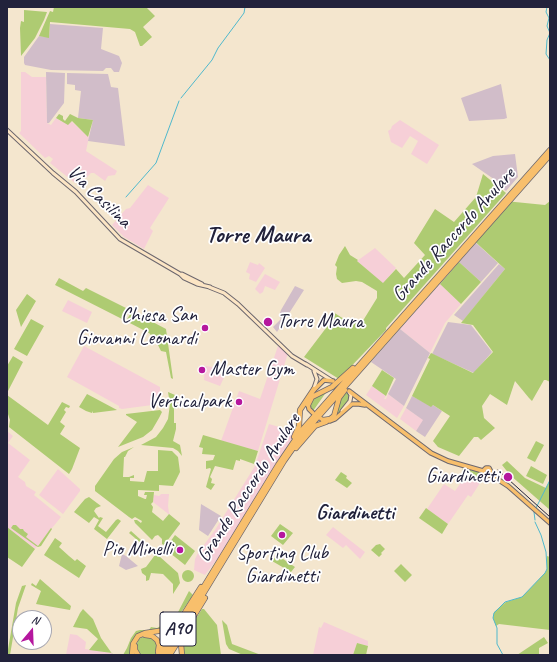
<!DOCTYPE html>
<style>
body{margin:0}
#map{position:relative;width:557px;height:662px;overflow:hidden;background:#f4e6ce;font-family:Caveat,sans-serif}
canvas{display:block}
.frame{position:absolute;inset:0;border:8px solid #22223b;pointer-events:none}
.north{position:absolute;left:12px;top:610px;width:40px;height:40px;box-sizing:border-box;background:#fff;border:1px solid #a7a7b1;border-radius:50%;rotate:19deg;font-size:11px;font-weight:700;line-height:16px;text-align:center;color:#22223b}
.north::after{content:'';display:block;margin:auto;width:14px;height:18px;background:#b5179e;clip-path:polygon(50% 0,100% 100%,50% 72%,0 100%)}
</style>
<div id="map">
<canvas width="557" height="662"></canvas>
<div class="frame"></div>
<div class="north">N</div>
</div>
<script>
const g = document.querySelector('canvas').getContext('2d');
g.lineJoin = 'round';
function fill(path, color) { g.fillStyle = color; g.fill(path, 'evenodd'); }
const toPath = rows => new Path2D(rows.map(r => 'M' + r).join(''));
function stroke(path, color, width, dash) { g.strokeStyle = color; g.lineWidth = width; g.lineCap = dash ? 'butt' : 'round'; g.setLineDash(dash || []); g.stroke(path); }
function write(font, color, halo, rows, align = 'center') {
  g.font = font + ' Caveat,sans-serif'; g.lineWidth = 3.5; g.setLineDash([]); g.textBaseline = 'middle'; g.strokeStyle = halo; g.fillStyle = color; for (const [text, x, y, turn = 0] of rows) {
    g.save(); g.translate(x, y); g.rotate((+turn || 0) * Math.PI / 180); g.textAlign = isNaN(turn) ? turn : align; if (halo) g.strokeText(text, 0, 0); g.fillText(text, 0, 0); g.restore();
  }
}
const built = toPath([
 [21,72,25,72,32,77,46,77,47,123,51,125,56,118,62,122,71,121,89,137,86,151,117,171,115,175,108,176,105,181,94,173,91,173,86,178,81,170,79,168,76,172,78,175,75,183,50,163,53,159,49,156,45,158,19,133,21,131],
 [400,120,439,145,427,164,411,154,418,141,410,136,402,148,391,142,388,131,391,129,392,126],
 [148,185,169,198,150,228,153,231,144,249,124,237,112,225,126,209,130,208],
 [375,248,396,268,383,284,357,261],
 [250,262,258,265,259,263,265,268,256,282,249,279,250,274,246,272],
 [265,274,280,282,275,290,265,286,263,292,260,294,255,289],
 [440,284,461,304,445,323,430,353,400,329],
 [68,300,92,312,87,323,62,311],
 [84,346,160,387,160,404,122,409,119,408,119,406,67,377],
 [278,346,288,353,258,451,221,441,239,391,260,399],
 [205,366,220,368,227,371,220,386,204,380],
 [372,386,386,396,384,399,386,399,388,394,404,406,397,418,366,395],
 [406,408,424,420,416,431,400,419],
 [269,424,296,432,221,554,205,575,194,570,195,559,198,553,215,530,255,466],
 [7,431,13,436,8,443,30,460,18,477,25,482,26,486,36,492,34,495,61,517,35,549,7,527],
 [58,469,80,489,80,491,63,514,39,495],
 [467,474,480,483,471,497,468,495,448,524,427,509,444,484,455,491],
 [161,494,169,494,168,506,169,513,171,516,153,502,154,495,159,496],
 [333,527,365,552,360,559,346,545,343,548,326,535],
 [324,622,368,641,368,646,357,643,353,655,313,655,319,627,321,628],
 [70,634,77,635,86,642,85,649,112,653,112,655,66,655]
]);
const industrial = toPath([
 [50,24,103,28,101,49,119,56,122,63,119,72,114,72,111,68,106,68,103,71,51,70,25,65,24,63,24,57,39,36,49,37],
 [46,72,65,73,64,103,49,123,47,123],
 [67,73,108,74,111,87,118,88,125,146,88,141,93,120,78,118,81,91,75,90,75,85,67,84],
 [501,84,507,118,504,119,469,121,461,98],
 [515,154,518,177,506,191,497,183,498,182,472,164,493,156],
 [476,243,498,263,481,282,459,262],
 [499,264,505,269,463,321,454,315],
 [295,286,304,290,277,332,273,327,281,319,279,316,281,310],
 [448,322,471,325,492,352,474,373,432,354],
 [400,329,430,353,404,406,388,394,396,379,371,362],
 [412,396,431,406,433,405,442,411,425,437,416,431,423,420,406,408],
 [201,504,221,516,208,536,199,530],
 [122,554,126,556,138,566,126,570,119,566]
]);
const green = toPath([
 [54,7,146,7,155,16,143,27,152,37,142,46,140,46,135,32,130,29,50,22,49,38,39,36,50,11,53,12],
 [24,10,47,12,44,20,35,38,21,56,20,28,21,21,24,22],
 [59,114,63,116,63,119,65,121,70,114,78,118,93,120,88,137,72,121,68,125,56,118],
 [483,174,506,193,386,328,386,330,339,379,304,357,326,328,333,312,347,321,355,323,364,319,377,298,377,291,362,282,356,281,342,283,337,279,336,274,337,267,335,265,339,255,345,246,350,255,358,260,357,261,383,283,396,269,404,278,425,255,414,243,435,209,454,222,476,197],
 [505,201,545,205,550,201,550,382,546,380,544,380,532,401,529,398,515,381,507,405,490,394,482,406,484,418,495,428,481,440,478,437,474,437,459,456,438,447,433,441,450,416,433,405,431,407,412,396,430,359,428,358,431,353,473,373,493,352,473,325,461,323,505,269,471,238],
 [459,262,481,282,461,304,440,284],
 [59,278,83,291,86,288,130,310,124,320,55,285],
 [27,294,36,301,21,327,16,310],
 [132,311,166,329,173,379,171,378,166,352,161,351,155,339,149,333,126,321],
 [31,319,44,326,27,356,14,349],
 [13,356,23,362,7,393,7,366],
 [382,370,394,378,386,396,372,386],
 [167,386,168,392,175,395,176,409,174,409,174,423,176,423,176,429,173,441,180,445,182,456,178,451,173,448,141,445,156,437,163,428,168,419,170,404],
 [327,391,313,411,310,405,312,399],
 [345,391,350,396,350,398,347,404,336,416,339,400],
 [87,394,117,410,93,413,93,411,92,413,86,411,79,407],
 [7,395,48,425,62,402,70,406,69,408,66,407,64,410,66,412,60,422,65,426,60,434,80,448,72,469,69,474,9,427,10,420,7,411],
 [160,410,162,412,159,418,152,430,143,437,118,447,137,422,126,415,126,414],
 [203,435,258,451,254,464,240,459,240,461,236,460,233,470,215,466,210,477,212,479,211,483,215,484,211,490,206,487,211,469,210,468,206,469,206,461,213,460,215,455,202,454,203,448,199,447],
 [536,441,544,445,535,462,527,458],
 [134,447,128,451,125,457,124,457,123,477,129,477,134,475,134,478,130,478,130,481,144,482,147,471,158,471,158,450,172,451,178,457,180,472,173,486,159,485,159,491,138,490,138,496,145,499,146,499,147,495,144,495,145,492,154,492,153,502,151,504,153,507,152,512,163,521,169,514,180,523,180,524,164,545,162,544,162,539,158,535,155,536,152,540,135,523,134,520,137,520,141,523,142,521,135,517,132,519,129,517,95,491,95,486,114,459,122,452],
 [507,461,525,478,546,488,550,480,550,510,510,475,502,465],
 [531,466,547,475,543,484,526,476],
 [463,468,482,473,483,477,481,482,462,470],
 [341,472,347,476,346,478,352,483,347,488,335,480],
 [89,497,101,506,96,508,94,511,99,518,100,517,103,518,98,526,106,532,116,520,118,519,121,521,107,539,94,529,99,520,94,517,89,523,74,512,85,499],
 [426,508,448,524,442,534,419,518],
 [280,524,293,533,283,545,271,536],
 [13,525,16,525,20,529,23,529,24,531,28,534,26,537,38,546,51,528,52,529,41,546,38,547,36,546,11,528],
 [7,527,35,549,22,567,7,557],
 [131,531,178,573,180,583,173,594,173,584,163,574,151,573,149,580,146,581,146,576,142,573,141,569,146,567,155,555,129,533],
 [175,535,195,551,185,565,165,549],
 [55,538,62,543,59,547,69,556,75,561,77,559,86,566,79,578,44,555],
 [380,544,385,549,381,553,382,554,379,557,371,550,376,545],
 [277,555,295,567,291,572,272,561],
 [547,556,550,557,550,630,499,624,496,626,493,618,494,612,506,602,522,597,545,573,547,569],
 [401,564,412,575,405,582,394,571],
 '182 576a6 6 0 1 1 12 0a6 6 0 1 1-12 0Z',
 [40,579,71,606,70,610,36,604,41,591,31,585,32,583,36,586],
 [26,585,18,608,10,655,7,655,16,603,22,586],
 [189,591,193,595,173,624,167,628,139,634,131,655,123,655,127,648,131,638,136,631,140,630,149,630,151,627,157,628,171,620,176,616],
 [83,609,93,619,101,638,113,655,112,653,89,650,98,639,87,629,73,627,80,613],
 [202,609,204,609,217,625,221,655,184,655,182,645,184,637],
 [222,620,227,625,232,644,261,655,243,655,229,649,226,644],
 [145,636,156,640,157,652,156,655,140,655,136,646,139,639],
 [544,637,548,643,539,648,539,655,517,655],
 [357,643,368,646,366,655,353,655]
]);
const stream = toPath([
 [547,7,546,12,549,18,547,26,550,33,547,40,546,54,550,60],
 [181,98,212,60,218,48,244,13,245,7],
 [126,197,156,163,179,101],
 [536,508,550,480],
 [534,512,535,520],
 [503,655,497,644,497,628,493,618,494,613,505,602,522,597,545,573,547,569,546,552,541,535,535,522]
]);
const secondary = toPath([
 [7,130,53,173,76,192,120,239,180,274,184,278,197,284,210,287],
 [182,274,202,284],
 [209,287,224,293,238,304,292,356,307,365],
 [306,364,331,380],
 [314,371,317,379,314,388],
 [342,411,350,401,351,395,349,392]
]);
const primary = toPath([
 [313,391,324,380,333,381],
 [349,391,431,453,448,461,483,471],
 [308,404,309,409,313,413],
 [320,418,325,421,330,421,335,419,352,404,359,404,365,405],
 [483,471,486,468,489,468,491,472,491,475],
 [483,471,486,476,491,475],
 [491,475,508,486,550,523]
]);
const highway = toPath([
 [308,405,312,397,332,387,353,368],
 [323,420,330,419,334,416,339,398,345,390],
 [294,437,299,426,300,410,314,389],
 [296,448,315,426,326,422],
 [145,635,152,636,157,640,159,645,158,652],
 [135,646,135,650,138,655],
 [171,653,205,598],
 [132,655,133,644,138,636,145,633,165,630,171,627,176,622],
 [158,655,201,587],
 [162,655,278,465,301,431,550,150],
 [166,655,284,461,303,434,550,155],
 [182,655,181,644,183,637]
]);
const rail = toPath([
 [498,470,550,517]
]);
const markers = [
 [268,322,5,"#b5179e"],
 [205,328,4,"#b5179e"],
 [202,370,4,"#b5179e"],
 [239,402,4,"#b5179e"],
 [508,477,5,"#b5179e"],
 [282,535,4,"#b5179e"],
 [180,550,4,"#b5179e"]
];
const shields = [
 [178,629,36]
];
const shieldNames = [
 ["A90",178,629]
];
const streetNames = [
 ["Via Casilina",99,197,44],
 ["Grande Raccordo Anulare",454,235,-48],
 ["Grande Raccordo Anulare",249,488,-57]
];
const poiNames = [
 ["Chiesa San",197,316],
 ["Giovanni Leonardi",197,339],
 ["Torre Maura",277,322,"left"],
 ["Master Gym",210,370,"left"],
 ["Verticalpark",231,402],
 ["Giardinetti",499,477],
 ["Pio Minelli",172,550],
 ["Sporting Club",282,554,"center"],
 ["Giardinetti",282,577,"center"]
];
const neighbourhoodNames = [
 ["Giardinetti",355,513]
];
const districtNames = [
 ["Torre Maura",258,236]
];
fill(built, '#f6cfd7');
fill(industrial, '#d1bdc9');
fill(green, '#aecb72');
stroke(stream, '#4fb8cc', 1);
stroke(secondary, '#6c676e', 5);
stroke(primary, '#6c676e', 5.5);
stroke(highway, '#6c676e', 6);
stroke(secondary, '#fce5c4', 3);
stroke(primary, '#f8bf6c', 3.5);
stroke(highway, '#f8bf6c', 4.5);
stroke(rail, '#22223b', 1);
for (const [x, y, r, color] of markers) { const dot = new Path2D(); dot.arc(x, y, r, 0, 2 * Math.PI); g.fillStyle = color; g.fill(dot); stroke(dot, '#fff', 1.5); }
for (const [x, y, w] of shields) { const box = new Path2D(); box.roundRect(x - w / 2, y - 17, w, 34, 3); g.fillStyle = '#fff'; g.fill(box); stroke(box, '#22223b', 1); }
write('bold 19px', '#22223b', null, shieldNames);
write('20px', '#22223b', '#fff', streetNames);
write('20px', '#22223b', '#fff', poiNames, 'right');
write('bold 21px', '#22223b', '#fff', neighbourhoodNames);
write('bold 24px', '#22223b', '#fff', districtNames);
</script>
